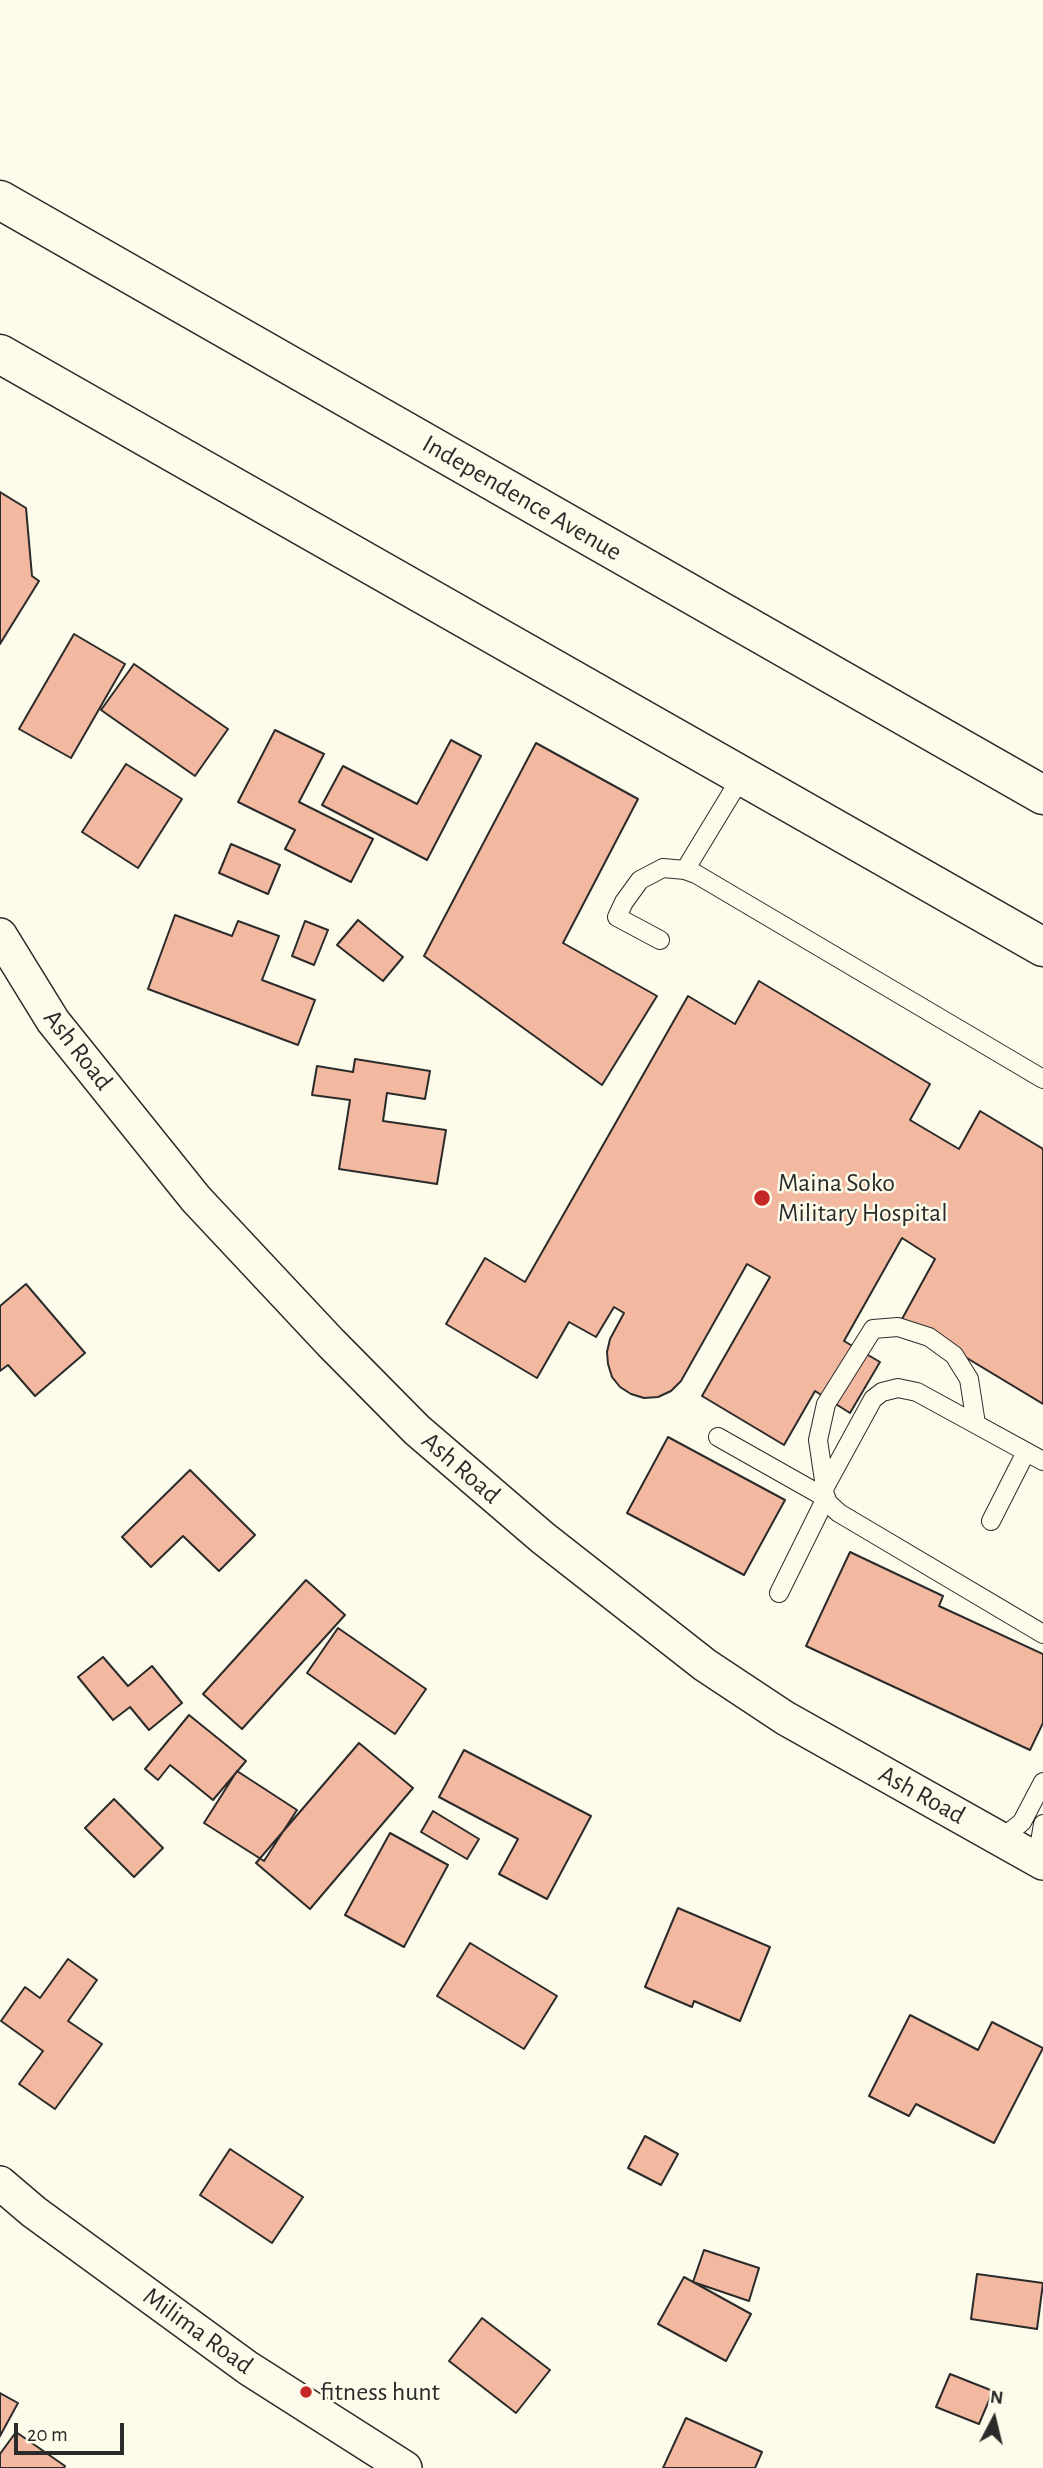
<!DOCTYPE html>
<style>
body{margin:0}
#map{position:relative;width:1043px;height:2468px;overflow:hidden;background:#fdfbea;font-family:"Alegreya Sans",sans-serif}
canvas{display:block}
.north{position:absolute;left:959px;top:2384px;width:70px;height:70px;-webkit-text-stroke:5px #fdfbea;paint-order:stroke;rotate:7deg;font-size:19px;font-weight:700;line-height:28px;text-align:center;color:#2b2b2b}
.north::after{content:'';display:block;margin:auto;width:24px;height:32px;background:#2b2b2b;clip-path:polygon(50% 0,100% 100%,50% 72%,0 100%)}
.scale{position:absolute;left:14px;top:2423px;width:110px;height:32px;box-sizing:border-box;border:4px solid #2b2b2b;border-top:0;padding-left:9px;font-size:21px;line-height:24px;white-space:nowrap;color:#2b2b2b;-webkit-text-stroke:5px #fdfbea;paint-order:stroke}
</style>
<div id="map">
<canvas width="1043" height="2468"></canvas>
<div class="north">N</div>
<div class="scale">20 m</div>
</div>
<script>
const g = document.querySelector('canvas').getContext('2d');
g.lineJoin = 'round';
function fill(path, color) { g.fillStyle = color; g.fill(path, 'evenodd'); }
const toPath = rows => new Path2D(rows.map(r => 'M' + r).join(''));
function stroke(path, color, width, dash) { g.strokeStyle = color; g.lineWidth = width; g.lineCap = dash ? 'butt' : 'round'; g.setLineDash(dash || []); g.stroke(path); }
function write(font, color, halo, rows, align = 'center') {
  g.font = font + ' "Alegreya Sans",sans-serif'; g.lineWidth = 5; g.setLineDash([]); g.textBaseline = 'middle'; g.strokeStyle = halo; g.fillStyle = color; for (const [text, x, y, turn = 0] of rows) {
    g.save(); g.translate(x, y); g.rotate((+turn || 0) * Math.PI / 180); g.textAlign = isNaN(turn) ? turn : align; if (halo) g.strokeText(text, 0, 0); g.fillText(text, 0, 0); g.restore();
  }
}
const building = toPath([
 [0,492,26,508,32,576,39,581,0,644,0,492],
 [74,634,125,664,71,758,19,729,74,634],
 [134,664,228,729,195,776,101,710,134,664],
 [275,730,324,754,299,802,373,839,351,882,285,849,295,830,238,802,275,730],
 [451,740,481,756,427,860,322,805,343,766,417,804,451,740],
 [536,743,638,799,563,943,657,996,602,1085,424,956,536,743],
 [126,764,182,799,138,868,82,832,126,764],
 [231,844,280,865,268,894,219,873,231,844],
 [175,915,232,936,238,921,279,936,262,980,315,1000,298,1045,148,989,175,915],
 [358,920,403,957,383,981,337,945,358,920],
 [305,921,328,930,314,965,292,956,305,921],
 [759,981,930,1084,910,1120,959,1149,980,1111,1043,1149,1043,1404,902,1319,935,1259,902,1238,844,1341,880,1362,850,1413,815,1391,784,1445,702,1396,770,1277,747,1264,681,1381,671,1391,658,1397,644,1398,631,1394,620,1387,612,1377,608,1364,607,1352,610,1339,624,1313,614,1307,596,1337,569,1322,537,1378,446,1324,485,1258,525,1282,688,996,735,1024,759,981],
 [355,1059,430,1071,425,1099,387,1093,383,1121,446,1130,437,1184,339,1169,350,1100,312,1095,317,1066,353,1072,355,1059],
 [26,1284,85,1353,35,1396,8,1365,0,1371,0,1306,26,1284],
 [668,1437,785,1500,744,1575,627,1513,668,1437],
 [190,1470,255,1535,219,1571,183,1536,151,1567,122,1537,190,1470],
 [850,1552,943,1596,939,1606,1043,1654,1043,1723,1030,1750,806,1646,850,1552],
 [306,1580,345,1615,242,1729,203,1694,306,1580],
 [338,1628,426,1689,395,1734,307,1673,338,1628],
 [103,1657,128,1686,152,1666,182,1703,149,1730,130,1707,113,1720,78,1677,103,1657],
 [189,1715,246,1761,213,1800,170,1765,158,1780,145,1769,189,1715],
 [359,1743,413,1788,310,1909,256,1863,359,1743],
 [464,1750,591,1816,547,1899,499,1874,518,1839,439,1797,464,1750],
 [237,1771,297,1810,264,1861,204,1823,237,1771],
 [114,1799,163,1848,134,1877,85,1828,114,1799],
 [433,1811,479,1839,467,1859,421,1832,433,1811],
 [390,1833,448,1865,404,1947,345,1915,390,1833],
 [678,1908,770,1947,740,2021,694,2001,692,2007,645,1987,678,1908],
 [470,1943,557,1996,524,2049,437,1996,470,1943],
 [68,1959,97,1980,68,2021,102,2044,55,2109,19,2084,43,2051,1,2021,25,1987,40,1998,68,1959],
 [910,2015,978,2050,992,2022,1043,2048,994,2143,916,2104,909,2116,869,2096,910,2015],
 [645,2136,678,2154,661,2185,628,2168,645,2136],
 [230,2149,303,2197,272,2243,200,2195,230,2149],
 [704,2250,759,2268,749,2301,693,2282,704,2250],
 [977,2274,1043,2283,1037,2329,971,2319,977,2274],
 [684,2277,751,2314,726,2361,658,2324,684,2277],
 [482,2318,550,2370,516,2413,449,2361,482,2318],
 [950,2374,993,2391,979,2424,936,2407,950,2374],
 [0,2393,18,2403,0,2436,0,2393],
 [686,2418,762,2452,755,2468,663,2468,686,2418],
 [16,2432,65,2466,64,2468,0,2468,0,2454,16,2432]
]);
const service = toPath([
 [685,870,742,776],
 [660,940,617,917,624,902,640,880,663,868,685,870,696,874,1043,1079],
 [718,1437,826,1498,779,1593],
 [1043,1461,917,1392,898,1388,882,1392,873,1399,825,1487,824,1492,828,1503,839,1513,1043,1634],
 [825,1487,818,1440,826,1404,873,1329,898,1327,929,1337,954,1355,969,1379,976,1424],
 [991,1521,1026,1452],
 [1001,1839,1022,1822,1043,1782],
 [1037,1860,1043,1824]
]);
const minor = toPath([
 [0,935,53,1021,196,1199,331,1343,417,1430,543,1538,705,1665,785,1718,1043,1863],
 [0,2183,34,2212,248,2368,405,2468]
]);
const secondary = toPath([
 [0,200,1043,795],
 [0,354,1043,947]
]);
const markers = [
 [762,1198,9,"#c62828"],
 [306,2392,7,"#c62828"]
];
const streetNames = [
 ["Independence Avenue",522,498,30],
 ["Ash Road",78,1050,52],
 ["Ash Road",461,1468,41],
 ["Ash Road",922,1795,29],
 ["Milima Road",198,2331,36]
];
const poiNames = [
 ["Maina Soko",778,1183],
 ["Military Hospital",778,1213],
 ["fitness hunt",320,2392]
];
fill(building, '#f2b8a0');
stroke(building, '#2b2b2b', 2);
stroke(service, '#2b2b2b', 20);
stroke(minor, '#2b2b2b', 36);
stroke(secondary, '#2b2b2b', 41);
stroke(service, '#fdfbea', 18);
stroke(minor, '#fdfbea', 33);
stroke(secondary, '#fdfbea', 38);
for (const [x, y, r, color] of markers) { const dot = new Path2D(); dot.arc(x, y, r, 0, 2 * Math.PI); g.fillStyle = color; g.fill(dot); stroke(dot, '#fdfbea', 2.5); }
write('26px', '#2b2b2b', '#fdfbea', streetNames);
write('26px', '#2b2b2b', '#fdfbea', poiNames, 'left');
</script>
